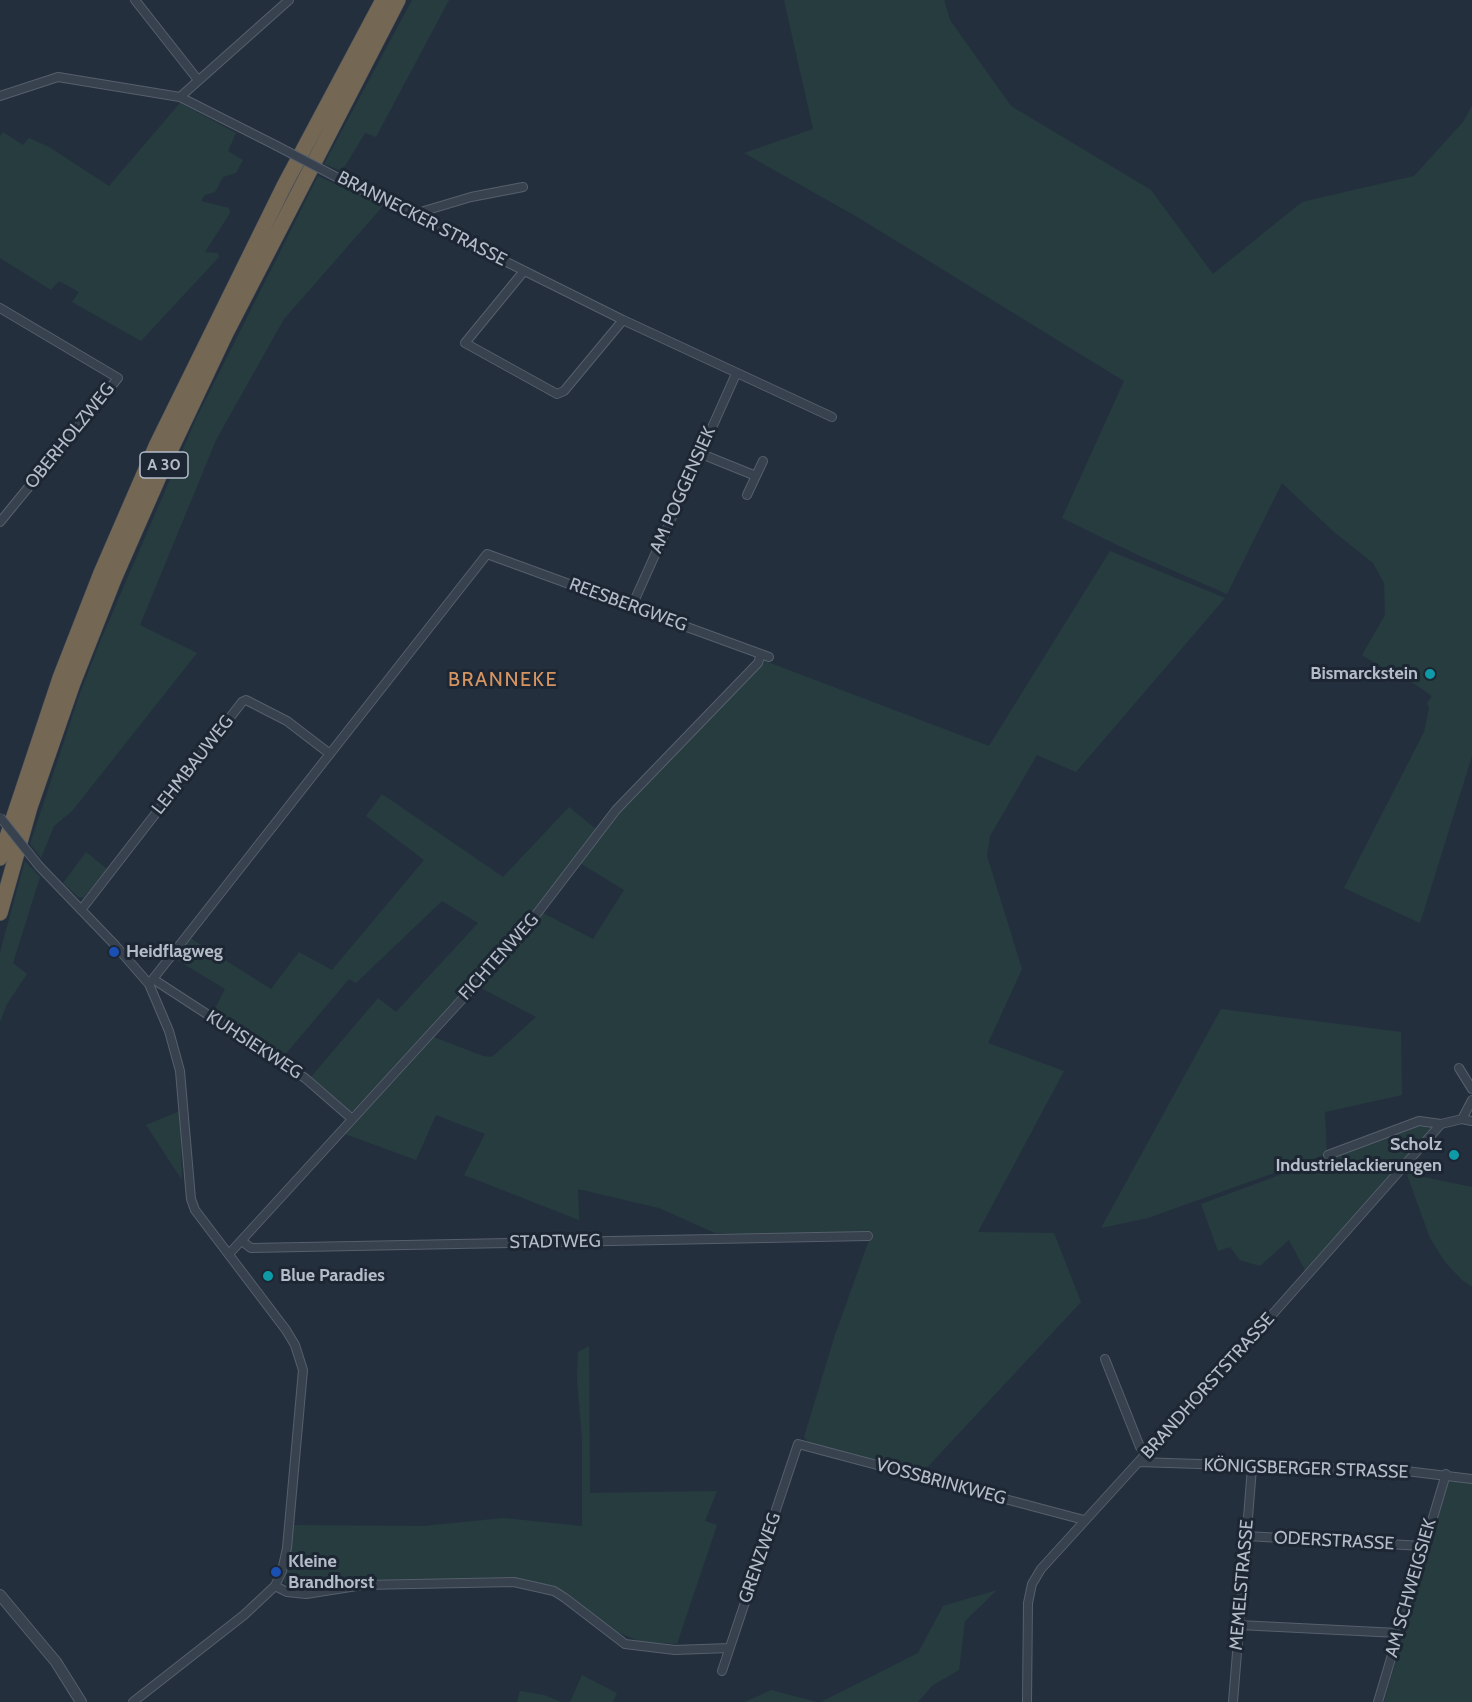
<!DOCTYPE html>
<meta charset="utf-8">
<style>
body{margin:0}
canvas{display:block;background:#242f3e}
</style>
<canvas width="1472" height="1702"></canvas>
<script>
const g = document.querySelector('canvas').getContext('2d');
g.lineJoin = 'round';
function fill(path, color) { g.fillStyle = color; g.fill(path, 'evenodd'); }
const toPath = rows => new Path2D(rows.map(r => 'M' + r).join(''));
function stroke(path, color, width, dash) { g.strokeStyle = color; g.lineWidth = width; g.lineCap = dash ? 'butt' : 'round'; g.setLineDash(dash || []); g.stroke(path); }
function write(font, color, halo, rows, align = 'center') {
  g.font = font + ' Cabin,sans-serif'; g.lineWidth = 6; g.setLineDash([]); g.textBaseline = 'middle'; g.strokeStyle = halo; g.fillStyle = color; for (const [text, x, y, turn = 0] of rows) {
    g.save(); g.translate(x, y); g.rotate((+turn || 0) * Math.PI / 180); g.textAlign = isNaN(turn) ? turn : align; if (halo) g.strokeText(text, 0, 0); g.fillText(text, 0, 0); g.restore();
  }
}
const green = toPath([
 [412,0,449,0,376,137,365,133,342,171,324,164],
 [784,0,944,0,950,20,1011,106,1151,190,1213,274,1302,202,1414,176,1463,122,1472,106,1472,756,1420,923,1344,888,1424,732,1429,708,1427,703,1432,696,1406,678,1403,680,1362,655,1385,615,1384,583,1373,563,1334,532,1282,483,1227,594,1142,557,1062,518,1124,381,859,218,744,153,813,129],
 [180,103,236,133,228,151,243,160,236,173,223,177,215,192,205,195,201,201,229,208,230,213,205,252,218,253,219,257,141,341,72,302,79,292,59,281,51,290,0,258,0,136,3,132,23,145,29,138,49,147,109,186],
 [318,176,383,206,284,319,216,440,140,625,197,653,72,811,54,826,41,858,30,844,80,693,102,637,196,419],
 [1110,551,1225,598,1076,772,1037,755,990,836,987,856,1022,969,988,1043,1064,1071,978,1232,1054,1233,1081,1302,922,1473,810,1444,804,1437,835,1335,870,1237,715,1233,659,1208,578,1189,579,1220,464,1175,485,1134,436,1115,416,1160,345,1134,431,1036,483,1056,492,1057,536,1017,479,987,523,940,543,913,593,939,624,890,580,863,619,812,765,661,989,746],
 [382,794,503,877,569,807,597,830,515,934,372,1092,354,1111,350,1111,311,1077,378,998,396,1012,478,923,442,901,356,983,349,979,278,1063,212,1015,225,989,174,958,190,938,271,989,299,952,332,970,424,860,366,816],
 [86,852,107,869,83,898,78,897,63,883],
 [25,861,40,877,13,963,27,974,7,1004,0,1022,0,952],
 [1221,1009,1401,1032,1402,1095,1325,1112,1327,1154,1148,1218,1101,1228],
 [180,1111,182,1180,146,1125],
 [1428,1123,1433,1127,1306,1272,1289,1240,1260,1266,1240,1260,1230,1247,1218,1251,1201,1204,1415,1125],
 [1414,1165,1424,1177,1472,1187,1472,1287,1462,1280,1445,1262,1430,1238,1406,1172],
 [589,1346,590,1493,717,1491,705,1521,717,1525,677,1644,641,1642,615,1631,569,1595,545,1585,516,1579,351,1581,310,1589,288,1588,284,1581,294,1525,423,1526,504,1518,582,1526,582,1439,577,1380,578,1352],
 [1454,1479,1472,1482,1472,1702,1384,1702,1447,1484],
 [997,1590,965,1621,959,1670,933,1685,918,1702,821,1702,918,1653,943,1606],
 [582,1675,617,1693,613,1702,570,1702],
 [771,1690,817,1702,745,1702],
 [520,1691,544,1695,561,1702,517,1702]
]);
const minor = toPath([
 [135,0,198,80],
 [0,96,58,77,180,97,275,145],
 [180,97,289,0],
 [342,180,623,320,832,417],
 [417,216,424,211,471,197,523,187],
 [524,271,465,343,557,394,564,391,623,320],
 [0,308,118,378,0,522],
 [699,453,756,476],
 [747,495,763,461],
 [632,606,736,374],
 [39,866,115,945,149,984,169,1031,180,1071,191,1199,195,1210,286,1330,295,1345,303,1370,287,1548,282,1571,275,1586,244,1615,133,1702],
 [81,910,242,702,246,700,287,721,330,754],
 [153,979,305,1078,351,1118],
 [149,984,487,554,769,657],
 [1459,1068,1472,1089],
 [1462,1119,1472,1100],
 [1328,1155,1419,1121,1441,1124],
 [243,1242,251,1248,868,1236],
 [229,1254,519,937,616,810,758,663,761,654],
 [1105,1359,1140,1447,1147,1454],
 [1139,1462,1406,1471,1472,1479],
 [1246,1536,1423,1546],
 [275,1586,287,1592,306,1594,363,1585,514,1582,554,1591,565,1598,625,1644,675,1650,729,1648],
 [1239,1625,1398,1633],
 [722,1671,798,1444,1084,1520],
 [1027,1702,1028,1603,1032,1584,1041,1569,1263,1325,1441,1124,1462,1119,1472,1121],
 [1233,1702,1252,1468],
 [1378,1702,1446,1474]
]);
const tertiary = toPath([
 [0,1595,56,1662,81,1702]
]);
const motorway = toPath([
 [0,858,60,678,101,573,157,444,284,186,383,0],
 [0,913,30,807,73,683,114,579,172,447,226,333,398,0]
]);
const minorBridge = toPath([
 [275,145,342,180],
 [0,817,39,866]
]);
const markers = [
 [1430,674,6,"#0f9aa8"],
 [114,952,6,"#1a4fb4"],
 [1454,1155,6,"#0f9aa8"],
 [268,1276,6,"#0f9aa8"],
 [276,1572,6,"#1a4fb4"]
];
const shields = [
 [164,465,48]
];
const shieldNames = [
 ["A 30",164,465]
];
const streetNames = [
 ["BRANNECKER STRASSE",422,219,27],
 ["OBERHOLZWEG",70,436,-51],
 ["AM POGGENSIEK",683,490,-66],
 ["REESBERGWEG",628,605,20],
 ["LEHMBAUWEG",193,765,-52],
 ["FICHTENWEG",499,957,-48],
 ["KUHSIEKWEG",254,1045,33],
 ["STADTWEG",555,1242,-1],
 ["BRANDHORSTSTRASSE",1208,1386,-48],
 ["KÖNIGSBERGER STRASSE",1306,1469,2],
 ["VOSSBRINKWEG",941,1482,15],
 ["ODERSTRASSE",1334,1541,3],
 ["GRENZWEG",760,1558,-71],
 ["MEMELSTRASSE",1242,1585,-85],
 ["AM SCHWEIGSIEK",1411,1588,-74]
];
const poiNames = [
 ["Bismarckstein",1418,674,"right"],
 ["Heidflagweg",126,952],
 ["Scholz",1442,1145,"right"],
 ["Industrielackierungen",1442,1166,"right"],
 ["Blue Paradies",280,1276],
 ["Kleine",288,1562],
 ["Brandhorst",288,1583]
];
const neighbourhoodNames = [
 ["BRANNEKE",503,680]
];
fill(green, '#263c3f');
stroke(minor, '#565f6c', 10);
stroke(tertiary, '#565f6c', 12);
stroke(motorway, '#434c59', 16);
stroke(minor, '#38414e', 8);
stroke(tertiary, '#38414e', 10);
stroke(motorway, '#746855', 15);
stroke(minorBridge, '#565f6c', 10, []);
stroke(minorBridge, '#38414e', 8);
for (const [x, y, r, color] of markers) { const dot = new Path2D(); dot.arc(x, y, r, 0, 2 * Math.PI); g.fillStyle = color; g.fill(dot); stroke(dot, '#1d2633', 2); }
for (const [x, y, w] of shields) { const box = new Path2D(); box.roundRect(x - w / 2, y - 13, w, 26, 4.5); g.fillStyle = '#1d2633'; g.fill(box); stroke(box, '#b4bcc9', 1.5); }
write('bold 16px', '#b4bcc9', null, shieldNames);
write('18px', '#b4bcc9', '#1d2633', streetNames);
write('bold 18px', '#b4bcc9', '#1d2633', poiNames, 'left');
g.letterSpacing = '1.5px';
write('20px', '#d59563', '#1d2633', neighbourhoodNames);
g.letterSpacing = '0px';
</script>
